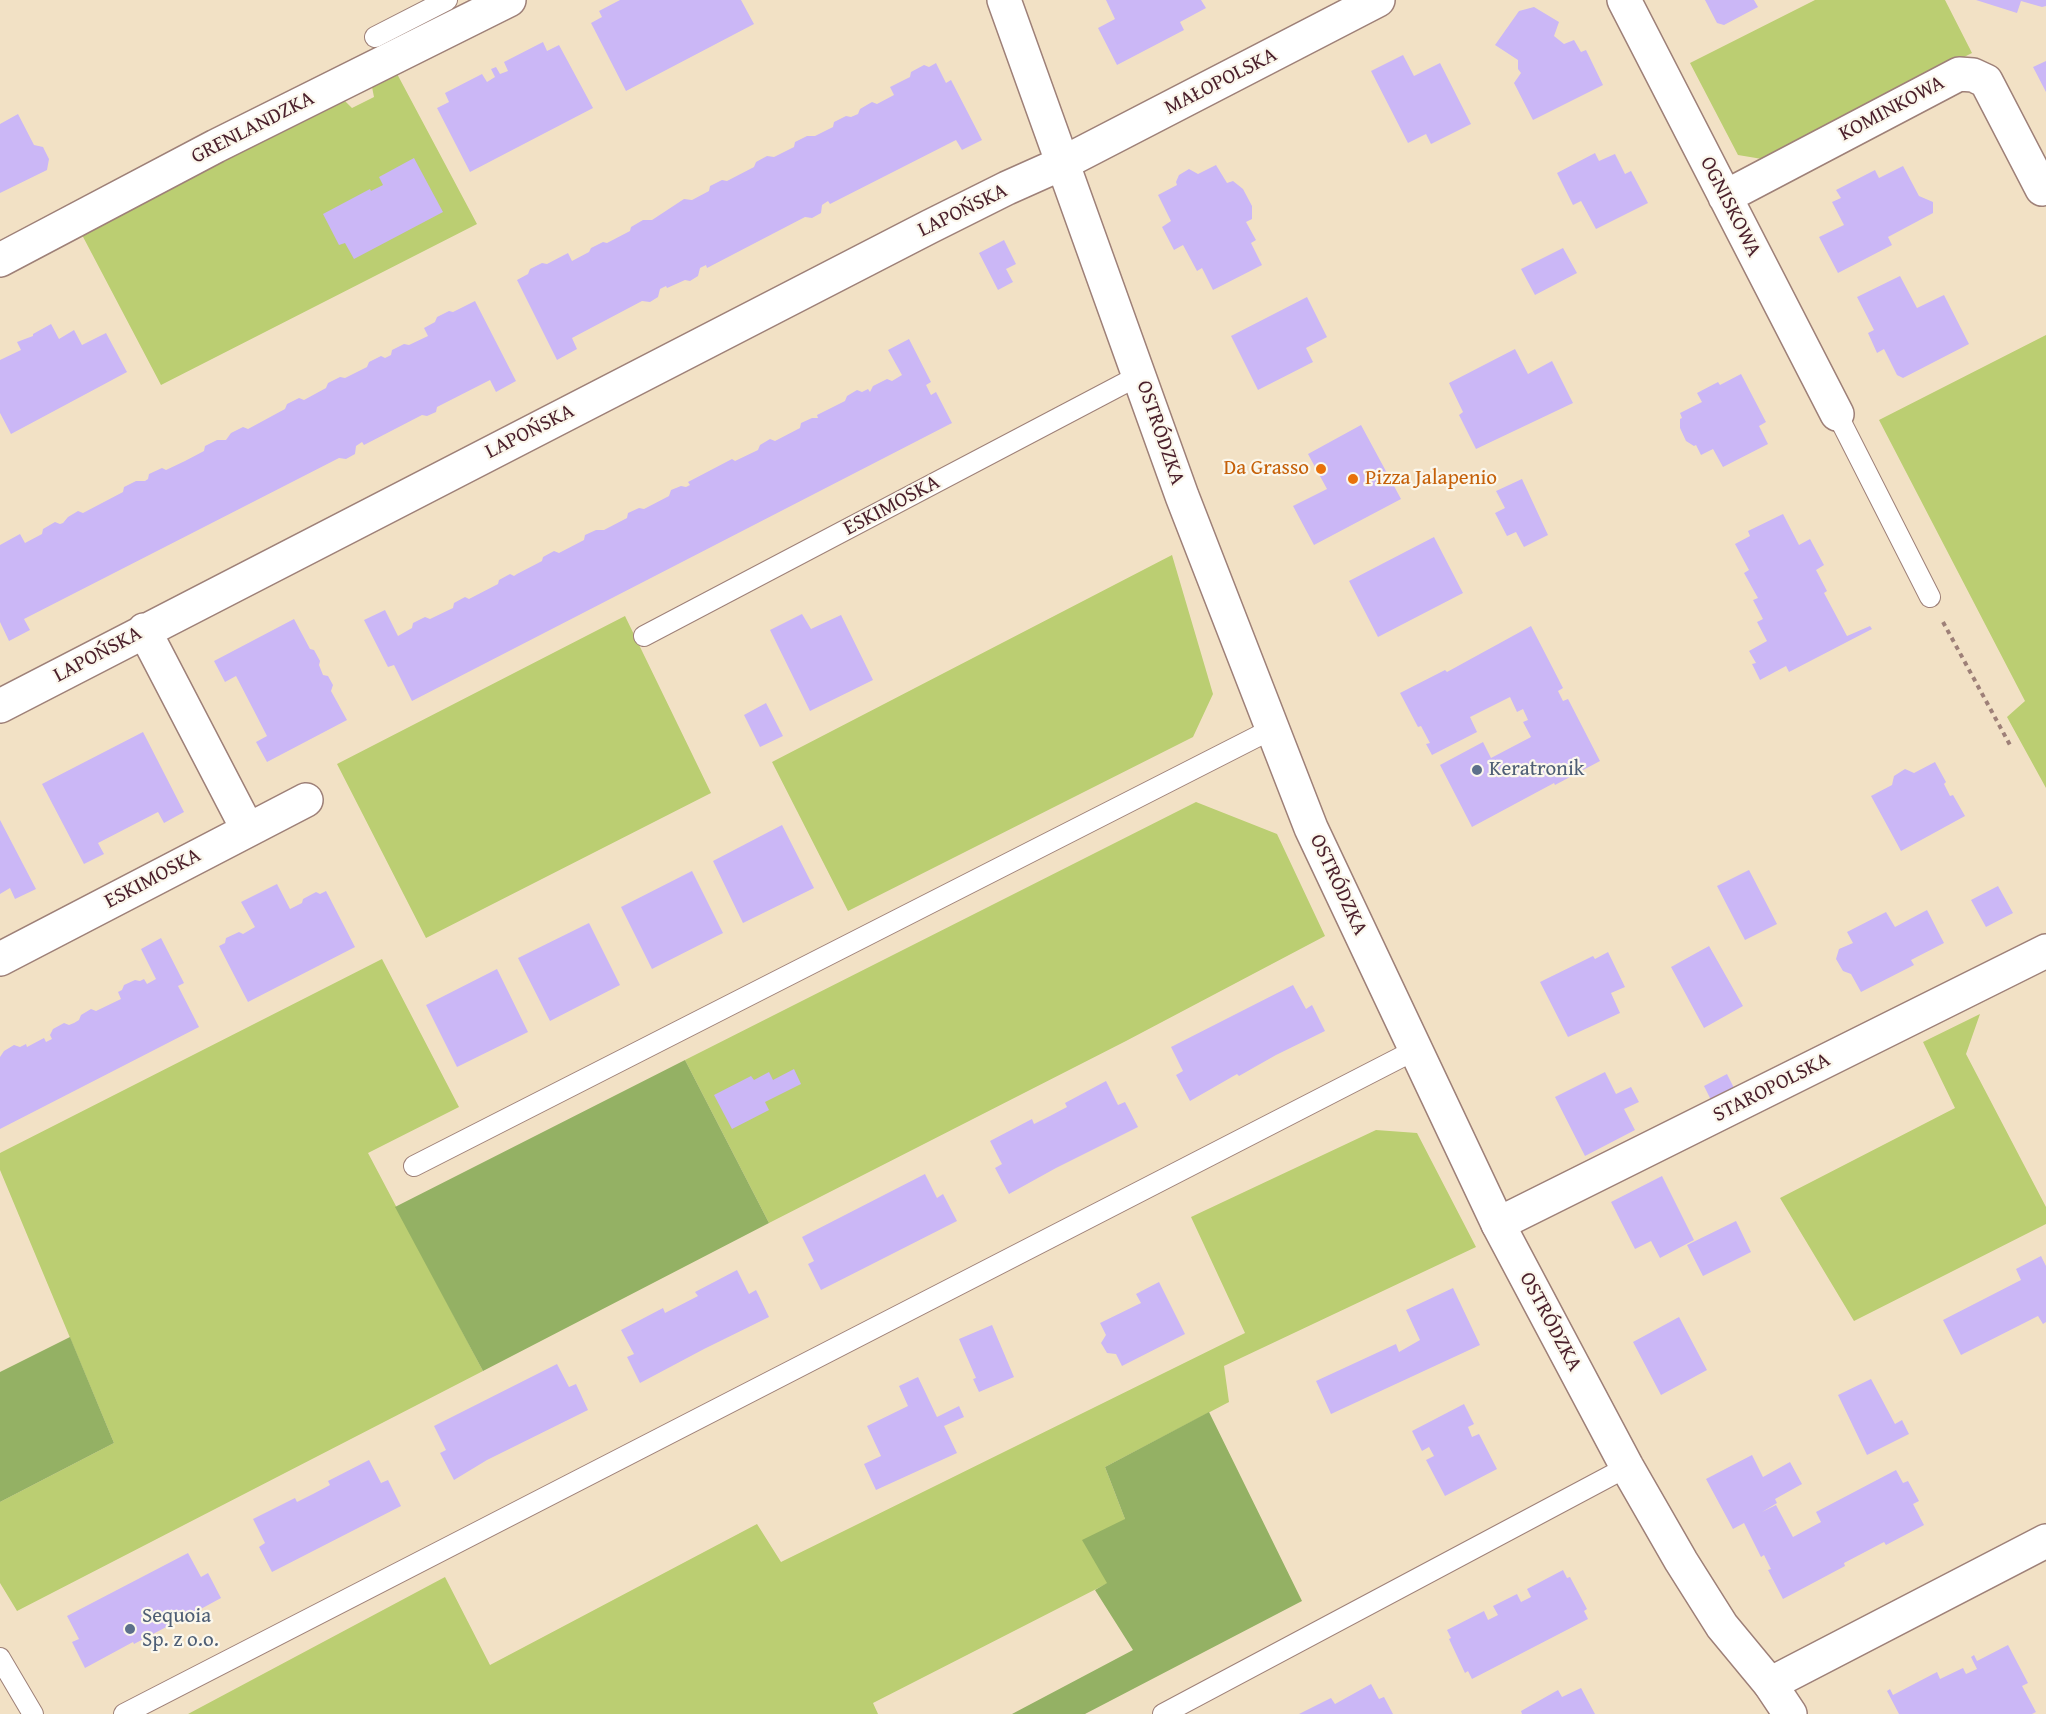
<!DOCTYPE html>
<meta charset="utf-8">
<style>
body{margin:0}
canvas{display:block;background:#f2e1c5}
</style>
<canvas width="2046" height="1714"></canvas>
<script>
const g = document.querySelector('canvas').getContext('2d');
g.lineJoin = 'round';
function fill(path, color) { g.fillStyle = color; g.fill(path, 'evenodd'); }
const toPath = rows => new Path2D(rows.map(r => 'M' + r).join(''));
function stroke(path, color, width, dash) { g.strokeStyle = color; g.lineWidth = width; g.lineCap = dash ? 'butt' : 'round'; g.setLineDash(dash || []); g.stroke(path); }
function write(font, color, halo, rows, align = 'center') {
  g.font = font + ' "Gentium Book Plus",serif'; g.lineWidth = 4.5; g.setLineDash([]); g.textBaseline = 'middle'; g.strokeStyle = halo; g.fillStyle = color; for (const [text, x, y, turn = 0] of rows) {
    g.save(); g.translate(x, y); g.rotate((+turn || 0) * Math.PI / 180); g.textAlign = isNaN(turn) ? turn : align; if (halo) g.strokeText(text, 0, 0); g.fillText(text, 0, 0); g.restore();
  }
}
const green = toPath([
 [1815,0,1945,0,1972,53,1762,159,1738,155,1690,63],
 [395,70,477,224,161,385,81,233,341,97,352,108,374,97,371,82],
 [2046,335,2046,788,2007,717,2025,701,1879,420],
 [1172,555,1213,694,1193,737,848,911,772,762],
 [625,616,711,793,426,938,337,764],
 [1196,802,1277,834,1325,936,1126,1041,769,1223,685,1060],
 [382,959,459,1107,368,1153,483,1371,17,1611,0,1583,0,1502,114,1443,0,1170,0,1153],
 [1980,1014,1966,1054,2046,1207,2046,1224,1854,1321,1780,1198,1955,1108,1923,1042],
 [1376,1130,1417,1133,1476,1247,1224,1366,1229,1402,1105,1467,1125,1519,1108,1583,873,1703,878,1714,188,1714,445,1577,490,1665,757,1524,781,1562,1245,1333,1191,1217]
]);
const forest = toPath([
 [685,1060,769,1223,483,1371,395,1207],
 [70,1337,114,1443,0,1502,0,1372],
 [1209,1412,1302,1601,1085,1714,1012,1714,1133,1650,1095,1590,1107,1583,1082,1540,1125,1519,1105,1467]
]);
const building = toPath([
 [620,0,741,0,754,24,626,91,591,23,602,17,599,11],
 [1106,0,1201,0,1206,8,1180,22,1184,30,1117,65,1098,28,1115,19],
 [1705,0,1754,0,1758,7,1724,25,1717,23],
 [1976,0,2046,0,2046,6,2042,7,2021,1,2017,13],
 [1534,7,1559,22,1554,36,1564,44,1574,40,1581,52,1586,50,1603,85,1533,120,1514,83,1521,73,1518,69,1518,60,1495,45,1519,11],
 [543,42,547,51,559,45,593,108,470,172,437,108,449,102,445,93,482,74,487,82,495,77,491,69,496,67,500,74,508,71,504,62],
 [1403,55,1414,76,1440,63,1471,124,1431,144,1426,134,1408,143,1371,71],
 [2046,61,2046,92,2033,67],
 [936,63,946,83,951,80,982,140,962,150,956,140,830,204,828,201,822,205,821,213,812,218,805,217,707,268,706,265,700,268,698,276,690,281,685,280,667,288,666,286,660,289,658,297,650,302,642,301,572,338,577,349,557,360,517,280,528,274,530,269,542,263,547,264,568,253,572,261,589,252,591,248,603,242,607,243,630,231,631,227,643,220,652,220,684,199,692,200,709,191,710,186,722,180,727,181,754,167,756,162,767,156,774,157,794,147,795,142,807,136,815,136,833,127,834,122,846,116,851,117,858,114,860,109,872,102,877,104,894,95,890,87,910,77,911,72,924,65,929,67],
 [18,114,34,145,43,147,49,159,47,170,0,193,0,124],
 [1595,153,1599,161,1615,154,1625,174,1631,171,1648,203,1596,229,1581,201,1573,205,1557,173],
 [414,158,443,212,354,259,345,243,339,245,323,214,370,189,371,191,383,185,379,177],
 [1216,165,1227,183,1233,181,1243,189,1252,206,1252,219,1246,222,1256,240,1251,243,1262,265,1213,290,1202,268,1197,271,1183,245,1174,250,1162,227,1171,221,1158,195,1177,185,1176,182,1179,175,1189,169,1198,174],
 [1903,166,1919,196,1933,202,1933,213,1888,237,1892,245,1838,273,1819,237,1844,225,1832,202,1841,198,1836,190,1875,170,1879,178],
 [1004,240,1016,264,1006,269,1013,282,998,290,979,253],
 [1563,248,1577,273,1535,295,1521,269],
 [1900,276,1917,308,1944,295,1969,344,1903,378,1897,375,1884,349,1877,353,1868,333,1874,330,1857,297],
 [1307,297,1327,337,1306,348,1313,362,1258,390,1231,336],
 [475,301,516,381,496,392,490,380,437,407,436,412,427,416,422,415,364,445,362,442,356,446,355,454,346,459,339,458,24,619,30,630,9,641,0,622,0,545,20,534,25,543,42,534,43,529,55,522,60,524,63,523,68,517,78,511,83,513,123,492,124,487,136,481,145,481,148,479,149,474,162,468,166,470,185,461,204,451,205,446,217,440,226,440,231,433,243,427,248,429,285,409,287,404,299,398,304,400,326,388,328,383,340,377,345,378,367,367,369,362,381,356,385,358,391,355,392,350,404,344,409,345,428,336,424,328,435,322,437,317,449,311,453,312],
 [51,324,59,339,74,330,82,345,106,333,127,372,11,434,0,413,0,360,21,350,17,342,33,336,33,334],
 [909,339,931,382,926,385,931,395,936,392,952,423,412,701,394,665,388,667,364,620,385,610,398,636,412,628,413,623,425,617,430,619,453,608,454,603,465,597,469,599,498,584,499,580,510,574,514,576,517,574,542,561,543,557,554,551,559,553,584,540,585,535,596,530,604,530,627,518,628,513,639,508,644,509,669,496,671,490,681,486,686,487,690,485,688,482,732,459,735,461,758,450,760,445,770,439,775,441,800,428,801,423,812,418,818,418,817,415,845,401,847,396,857,390,862,392,868,389,870,392,873,386,887,379,892,381,902,375,888,350],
 [1515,349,1528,374,1552,361,1573,403,1476,449,1459,415,1463,412,1449,383],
 [1741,374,1766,422,1759,426,1768,444,1723,467,1713,449,1701,455,1696,445,1694,446,1686,441,1680,428,1680,419,1682,418,1680,413,1702,402,1697,393,1718,382,1720,385],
 [1361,425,1401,499,1314,545,1293,506,1327,489,1308,454],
 [1522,479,1548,535,1524,547,1516,532,1507,536,1495,513,1505,508,1496,491],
 [1783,514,1799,545,1810,539,1824,565,1816,570,1827,591,1824,593,1847,636,1870,626,1872,629,1789,672,1786,666,1760,680,1752,664,1756,663,1749,651,1767,641,1757,622,1763,619,1753,600,1758,598,1744,573,1749,570,1735,544,1750,536,1748,531],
 [1434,537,1463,593,1378,637,1349,581],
 [802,614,811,629,841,615,873,680,810,711,770,630],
 [294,619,310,649,314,650,320,661,319,665,323,675,328,676,333,685,331,691,347,720,267,762,256,742,267,736,236,676,225,682,214,661],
 [1531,626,1563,688,1558,691,1563,701,1568,699,1600,761,1555,785,1554,783,1472,827,1440,765,1483,742,1491,758,1531,737,1523,722,1528,720,1523,709,1517,712,1510,697,1470,717,1477,732,1432,755,1426,744,1430,743,1421,726,1418,727,1400,693,1445,670,1447,672],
 [766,703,783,736,760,747,744,715],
 [143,732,184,812,164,823,158,812,98,843,104,854,84,864,42,784],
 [1935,762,1946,782,1944,784,1950,796,1953,795,1965,816,1901,851,1871,796,1892,785,1894,776,1905,769,1914,773],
 [0,820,36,889,15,899,10,888,0,894],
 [782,825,814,888,743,923,713,861],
 [1749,870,1777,924,1745,940,1717,886],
 [692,871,723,933,652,969,621,907],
 [277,884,290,909,302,903,303,899,316,892,320,894,326,891,355,947,248,1002,219,946,225,943,226,938,239,932,243,934,255,927,241,902],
 [1998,886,2013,913,1986,927,1971,900],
 [1927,910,1944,943,1911,960,1914,965,1861,992,1851,974,1843,971,1836,959,1839,949,1853,943,1847,932,1886,912,1895,927],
 [589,923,620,985,550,1021,518,958],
 [161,938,184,983,178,986,199,1027,0,1129,0,1057,4,1051,14,1045,20,1047,26,1044,27,1047,44,1038,46,1042,52,1039,50,1035,53,1029,64,1023,69,1025,74,1023,79,1020,81,1015,91,1009,96,1011,121,999,118,992,122,990,124,985,135,980,140,981,144,979,147,984,156,979,141,949],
 [1709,946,1743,1006,1704,1028,1671,967],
 [1608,952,1625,987,1611,993,1620,1013,1568,1037,1540,982,1593,956,1595,959],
 [497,969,528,1032,457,1067,426,1005],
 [1293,985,1306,1009,1312,1005,1325,1031,1276,1055,1239,1076,1237,1074,1190,1101,1176,1075,1183,1071,1171,1047],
 [794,1069,801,1084,765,1102,769,1110,732,1129,714,1095,751,1076,754,1080,769,1072,773,1080],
 [1605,1072,1616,1094,1631,1087,1639,1102,1624,1109,1635,1130,1585,1156,1555,1097],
 [1727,1074,1735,1090,1712,1102,1704,1086],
 [1106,1081,1118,1105,1125,1102,1138,1127,1056,1168,1009,1194,995,1168,1002,1164,990,1141,1032,1119,1034,1124,1050,1116,1067,1107,1065,1103],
 [925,1174,937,1198,943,1194,957,1221,821,1290,808,1264,814,1261,802,1237],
 [1662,1176,1694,1240,1660,1258,1651,1241,1635,1249,1611,1202],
 [1736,1221,1751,1252,1703,1276,1687,1245],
 [2041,1256,2046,1266,2046,1322,2043,1324,2038,1316,1961,1355,1943,1320,2021,1280,2016,1269],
 [737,1270,749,1294,756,1290,769,1317,704,1349,640,1383,627,1357,634,1354,621,1330,663,1308,665,1313,698,1296,695,1292],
 [1159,1282,1185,1334,1122,1366,1116,1354,1107,1353,1101,1343,1106,1335,1100,1323,1141,1303,1136,1294],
 [1453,1288,1480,1345,1331,1414,1316,1381,1396,1344,1399,1352,1420,1340,1406,1310],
 [1679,1317,1707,1370,1661,1395,1633,1342],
 [992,1325,1014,1377,979,1392,973,1379,976,1378,959,1339],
 [557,1364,569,1387,576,1384,588,1410,487,1460,454,1480,440,1453,446,1450,434,1426],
 [918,1377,937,1417,959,1406,964,1417,944,1426,957,1453,876,1490,864,1464,881,1456,867,1426,908,1406,899,1386],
 [1871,1379,1895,1424,1902,1420,1909,1434,1867,1455,1838,1395],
 [1464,1404,1474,1424,1468,1427,1472,1437,1479,1434,1497,1469,1445,1496,1426,1460,1434,1456,1429,1447,1422,1451,1412,1431],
 [1752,1455,1763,1477,1790,1462,1802,1484,1775,1499,1777,1503,1762,1512,1776,1505,1793,1537,1821,1522,1816,1512,1896,1470,1903,1483,1908,1481,1919,1501,1913,1504,1924,1525,1886,1545,1884,1542,1844,1563,1845,1566,1783,1599,1768,1570,1771,1569,1764,1555,1761,1557,1744,1523,1733,1529,1706,1479],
 [369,1460,381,1483,388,1480,401,1506,272,1572,259,1547,265,1543,253,1519,295,1498,297,1502,313,1494,330,1485,328,1481],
 [188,1553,201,1577,208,1573,221,1598,186,1617,185,1615,172,1622,172,1624,134,1644,133,1642,85,1668,72,1642,79,1639,67,1616],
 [1563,1570,1567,1578,1570,1577,1587,1609,1584,1611,1588,1619,1472,1679,1468,1671,1465,1673,1449,1639,1451,1638,1447,1630,1484,1611,1488,1620,1498,1615,1493,1606,1517,1594,1521,1602,1531,1597,1527,1589],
 [2008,1645,2028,1683,2022,1686,2036,1712,2032,1714,1899,1714,1887,1691,1890,1689,1893,1695,1937,1672,1940,1679,1963,1668,1966,1674,1977,1669,1971,1657,1974,1655,1977,1661],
 [1371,1684,1379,1699,1384,1697,1393,1714,1299,1714,1331,1698,1335,1704],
 [1581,1688,1595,1714,1522,1714,1521,1711,1558,1690,1562,1697]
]);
const path = toPath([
 [1943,622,2010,745]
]);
const service = toPath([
 [375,37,447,0],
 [1837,414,1930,597],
 [644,636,1140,375],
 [414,1166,1272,729],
 [0,1658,33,1714],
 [124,1714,1415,1050],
 [1163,1714,1627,1467]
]);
const minor = toPath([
 [1624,0,1837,414],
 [1725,197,1959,74,1973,75,1986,81,2042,189],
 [0,260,216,146,509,0],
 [144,630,248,830],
 [0,706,929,227,1007,188,1063,163,1378,0],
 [0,959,306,800],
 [1498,1224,2046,951],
 [1770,1684,2046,1541]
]);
const tertiary = toPath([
 [1004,0,1182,496,1311,828,1498,1224,1627,1467,1681,1561,1722,1626,1770,1684,1790,1714]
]);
const markers = [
 [1321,469,6,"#e8710a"],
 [1353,479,6,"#e8710a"],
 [1477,770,6,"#5c6f8a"],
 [130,1629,6,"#5c6f8a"]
];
const streetNames = [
 ["MAŁOPOLSKA",1221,82,-27],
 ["KOMINKOWA",1892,109,-28],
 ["GRENLANDZKA",253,128,-27],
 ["OGNISKOWA",1730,207,63],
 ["LAPOŃSKA",963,211,-26],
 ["LAPOŃSKA",530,432,-27],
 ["OSTRÓDZKA",1160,433,71],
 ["ESKIMOSKA",892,506,-28],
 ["LAPOŃSKA",98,655,-28],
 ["ESKIMOSKA",153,879,-28],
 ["OSTRÓDZKA",1338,885,65],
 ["STAROPOLSKA",1772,1088,-27],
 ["OSTRÓDZKA",1550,1322,62]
];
const foodNames = [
 ["Da Grasso",1309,469],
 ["Pizza Jalapenio",1365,479,"left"]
];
const serviceNames = [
 ["Keratronik",1489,770],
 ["Sequoia",142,1617],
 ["Sp. z o.o.",142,1641]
];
fill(green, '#bbce72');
fill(forest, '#94b164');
fill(building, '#cbb7f6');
stroke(service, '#9e8078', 22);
stroke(minor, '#9e8078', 36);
stroke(tertiary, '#9e8078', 36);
stroke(path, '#9e8078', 4, [4.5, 4.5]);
stroke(service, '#fff', 20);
stroke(minor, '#fff', 33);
stroke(tertiary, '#fff', 33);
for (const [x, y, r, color] of markers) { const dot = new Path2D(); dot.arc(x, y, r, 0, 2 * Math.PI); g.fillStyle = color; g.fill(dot); stroke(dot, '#fbf7ec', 2); }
write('21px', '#4a1f2b', '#fbf7ec', streetNames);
write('21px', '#c56008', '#fbf7ec', foodNames, 'right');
write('21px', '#4e5e75', '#fbf7ec', serviceNames, 'left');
</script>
